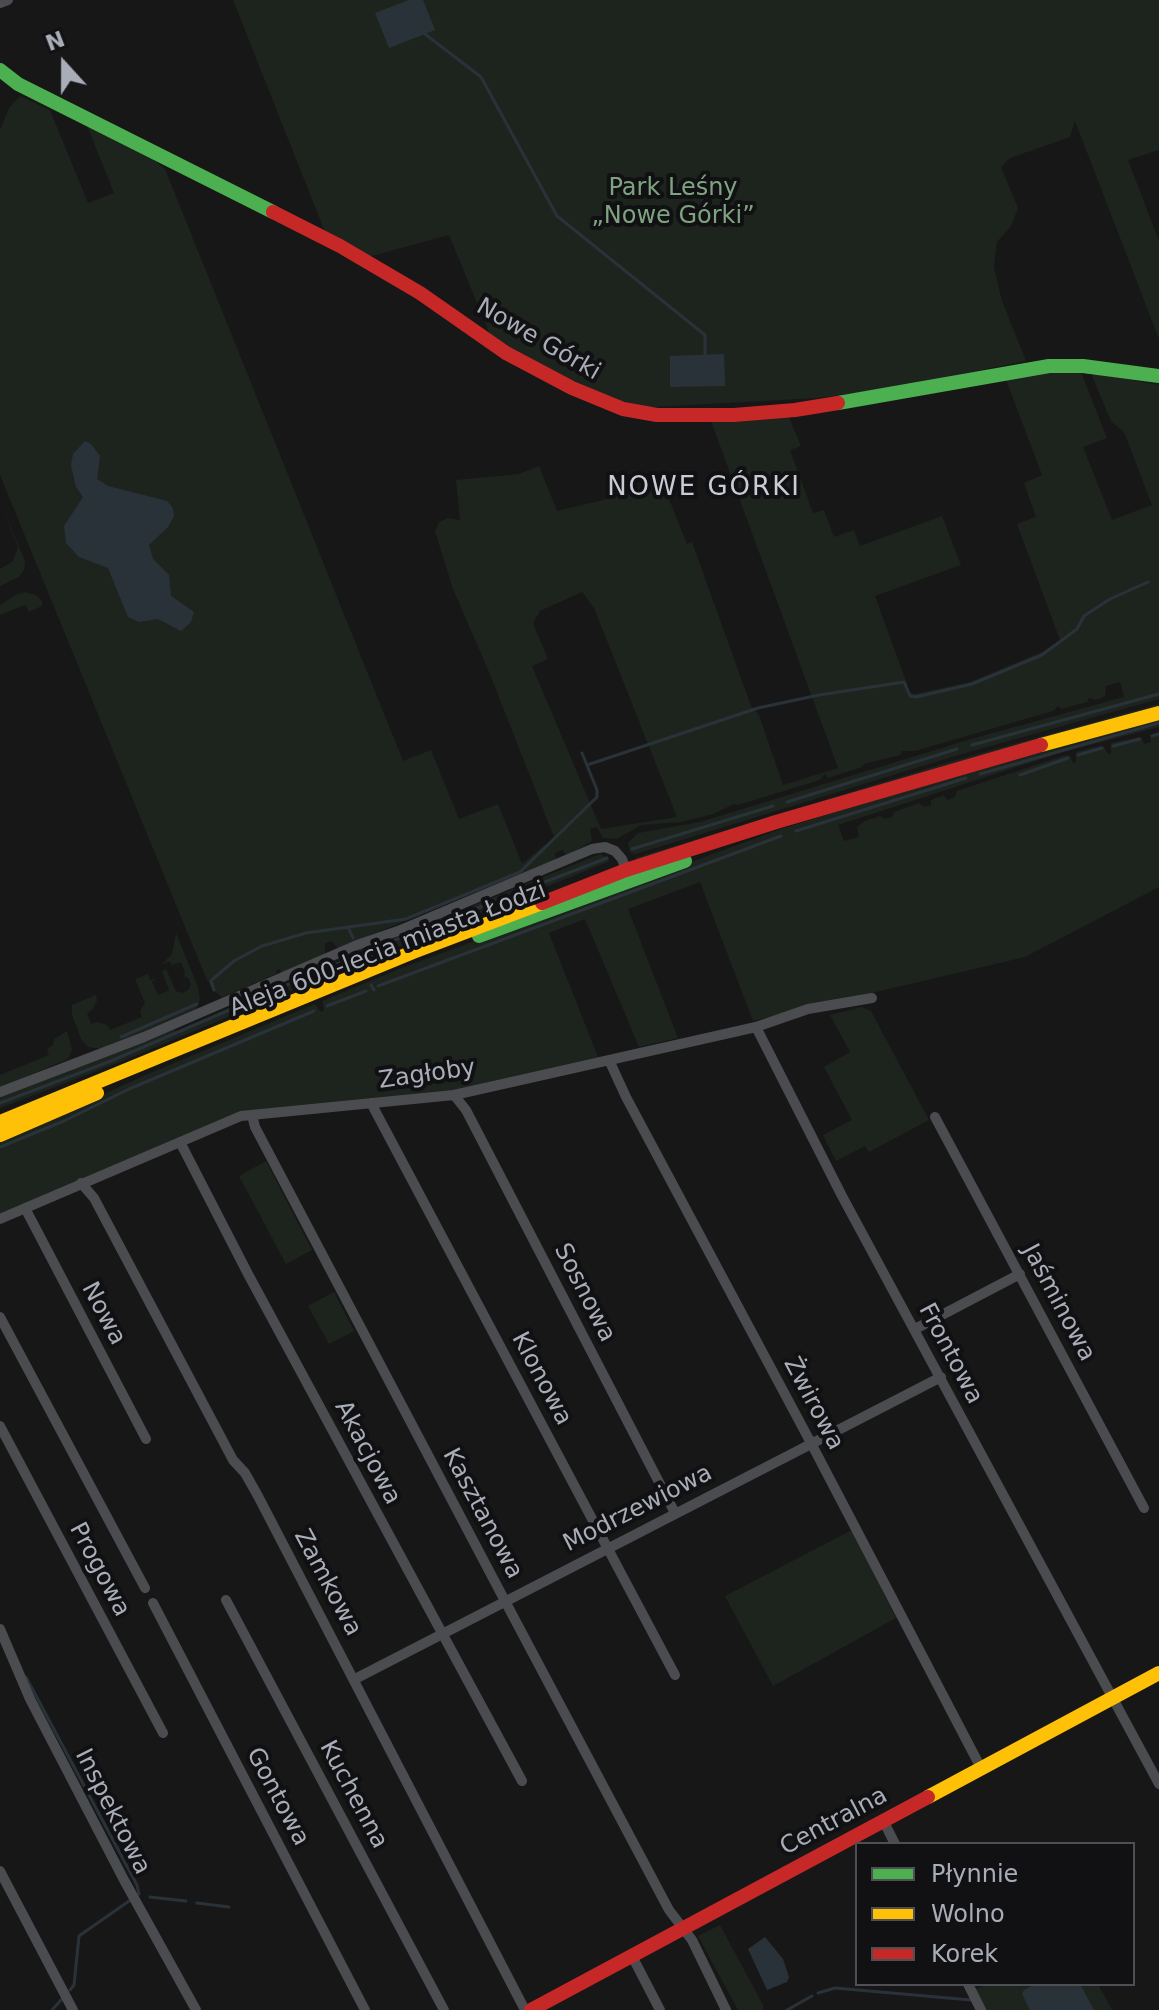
<!DOCTYPE html>
<meta charset="utf-8">
<style>
body{margin:0}
#map{position:relative;width:1159px;height:2010px;overflow:hidden;background:#171717;font-family:"DejaVu Sans",sans-serif}
canvas{display:block}
.legend{position:absolute;left:855px;top:1842px;width:280px;height:144px;box-sizing:border-box;background:#111113;border:2px solid #4d4f55;margin:0;padding:10px 14px;list-style:none;font-size:24px;color:#a8adb8}
.legend li{display:flex;align-items:center;gap:16px;height:40px}
.legend b{width:40px;border:2px solid #4d4f55}
.north{position:absolute;left:24px;top:24px;width:80px;height:80px;-webkit-text-stroke:6px #111113;paint-order:stroke;rotate:339deg;font-size:22px;font-weight:700;line-height:32px;text-align:center;color:#a8adb8}
.north::after{content:'';display:block;margin:auto;width:28px;height:36px;background:#a8adb8;clip-path:polygon(50% 0,100% 100%,50% 72%,0 100%)}
</style>
<div id="map">
<canvas width="1159" height="2010"></canvas>
<ul class="legend">
<li><b style="height:10px;background:#4caf50"></b>Płynnie</li>
<li><b style="height:10px;background:#ffc107"></b>Wolno</li>
<li><b style="height:10px;background:#c62828"></b>Korek</li>
</ul>
<div class="north">N</div>
</div>
<script>
const g = document.querySelector('canvas').getContext('2d');
g.lineJoin = 'round';
function fill(path, color) { g.fillStyle = color; g.fill(path, 'evenodd'); }
const toPath = rows => new Path2D(rows.map(r => 'M' + r).join(''));
function stroke(path, color, width, dash) { g.strokeStyle = color; g.lineWidth = width; g.lineCap = dash ? 'butt' : 'round'; g.setLineDash(dash || []); g.stroke(path); }
function write(font, color, halo, rows, align = 'center') {
  g.font = font + ' "DejaVu Sans",sans-serif'; g.lineWidth = 8; g.setLineDash([]); g.textBaseline = 'middle'; g.strokeStyle = halo; g.fillStyle = color; for (const [text, x, y, turn = 0] of rows) {
    g.save(); g.translate(x, y); g.rotate((+turn || 0) * Math.PI / 180); g.textAlign = isNaN(turn) ? turn : align; if (halo) g.strokeText(text, 0, 0); g.fillText(text, 0, 0); g.restore();
  }
}
const green = toPath([
 [233,0,1159,0,1159,150,1128,160,1159,241,1159,339,1075,121,1070,137,1010,158,1001,167,1018,208,1011,226,997,242,994,267,1002,301,1026,361,892,388,818,398,634,408,539,365,491,337,449,235,368,257,325,232],
 [20,96,50,110,88,203,114,193,86,123,149,156,165,169,403,761,431,750,459,819,498,804,522,864,554,837,489,672,453,589,435,531,439,522,448,518,460,520,456,480,519,474,539,466,557,511,611,498,661,479,687,544,692,542,751,706,759,715,783,785,838,768,711,421,788,415,801,446,790,450,813,513,824,510,834,537,854,530,860,546,942,516,961,565,875,596,910,692,914,694,970,682,1042,652,1060,640,1017,524,1036,517,1024,483,1042,475,1005,377,1059,369,1081,372,1107,438,1083,447,1112,520,1152,505,1124,432,1111,421,1092,376,1095,373,1159,385,1159,699,955,756,636,854,630,853,628,843,638,833,700,822,971,739,1124,697,1120,682,1106,686,1105,696,1096,700,1089,698,1087,702,1062,709,1058,706,1053,711,915,751,902,751,900,755,864,764,862,767,828,778,825,774,820,780,738,805,734,804,713,814,681,822,641,825,617,839,603,838,597,827,590,829,592,841,567,856,562,850,555,853,556,860,338,948,331,941,325,944,325,954,282,973,279,969,276,971,276,974,222,997,213,990,206,978,0,475,0,130,9,108],
 [582,592,594,608,677,817,601,829,532,666,548,659,533,623,540,611],
 [0,501,25,561,24,570,19,577,0,586,0,569,13,561,18,547],
 [25,592,36,595,42,601,42,606,29,612,25,605,0,615,0,605,15,595],
 [1159,704,1159,706,639,860,635,858,952,761],
 [1159,718,1159,727,1063,752,838,825,844,841,859,837,857,827,865,821,880,816,885,819,892,817,894,812,919,803,924,807,931,805,931,800,944,795,947,800,955,797,957,791,1066,755,1070,756,1073,763,1076,762,1076,752,1100,746,1104,747,1108,754,1111,753,1111,743,1139,737,1145,744,1151,742,1150,735,1159,732,1159,887,1025,957,753,1021,700,882,628,909,678,1038,639,1047,585,919,549,933,598,1057,451,1091,243,1112,0,1215,0,1142,141,1077,315,1004,321,1012,324,1010,322,1001,404,967,781,829,958,774],
 [600,854,607,857,610,861,311,982,303,979,306,973,309,977,354,957,352,954,320,967,352,952,392,938,363,949,365,953,413,934,413,930],
 [176,933,198,987,200,1000,195,1010,103,1049,88,1047,81,1039,72,1015,72,1005,96,995,97,1001,92,1010,87,1013,91,1024,97,1022,107,1025,110,1030,142,1017,140,1011,145,1003,135,979,148,974,150,980,156,978,152,982,158,995,169,990,162,971,166,969,176,991,182,993,188,990,191,984,188,978,184,976,185,973,181,962,172,965,170,961,161,965,172,954],
 [296,978,299,981,297,988,120,1062,0,1108,0,1097,174,1029,177,1033,294,983,292,979],
 [862,1007,871,1011,929,1120,869,1152,865,1146,836,1161,823,1135,852,1120,824,1067,850,1052,830,1015],
 [67,1031,72,1049,68,1059,0,1088,0,1075,49,1055,47,1049,53,1045,54,1039],
 [266,1161,312,1250,286,1264,239,1176],
 [334,1292,354,1331,329,1344,308,1306],
 [852,1530,896,1618,773,1686,725,1596],
 [720,1925,763,2005,763,2010,738,2010,698,1936],
 [988,1984,1098,1984,1112,2010,985,2010,976,1989]
]);
const water = toPath([
 [409,0,423,0,435,30,389,48,375,13],
 [724,354,725,386,670,387,670,356],
 [85,441,91,444,100,456,97,479,108,486,167,501,173,508,174,516,168,527,149,545,153,559,169,575,171,596,194,612,191,622,181,631,158,619,139,622,128,617,108,568,79,557,66,543,64,526,83,497,76,487,71,465,73,454],
 [765,1937,783,1959,789,1977,787,1982,767,1990,748,1949],
 [1035,1984,1080,1984,1094,2010,1030,2010,1022,1994,1024,1990]
]);
const stream = toPath([
 [425,34,481,77,557,216,705,335,705,355],
 [1152,736,1159,734],
 [972,745,1159,694],
 [1113,746,1140,739],
 [1078,755,1102,748],
 [587,765,758,708,819,695,904,682,910,696,916,697,972,684,1042,655,1077,629,1084,616,1110,599,1148,582],
 [980,774,1159,723],
 [1020,775,1068,758],
 [787,802,957,749],
 [796,831,966,778],
 [632,849,773,806],
 [348,927,353,938],
 [358,952,361,958],
 [364,952,607,858],
 [308,976,354,957],
 [371,985,374,990],
 [378,986,781,836],
 [214,990,211,981,214,978,234,961,262,946,306,933,406,919,520,872,597,797,597,790,582,753],
 [327,1006,366,991],
 [121,1037,197,1004],
 [0,1103,111,1061,294,982],
 [0,1147,64,1121,129,1089,314,1011],
 [26,1677,137,1885,139,1894],
 [150,1897,186,1901],
 [197,1903,229,1907],
 [70,1990,74,1985,79,1936,129,1901],
 [818,1993,835,1988,971,2000],
 [52,2010,61,2000],
 [787,2010,812,1996]
]);
const street = toPath([
 [0,3,8,0],
 [756,1027,842,1196,1159,1784],
 [609,1060,626,1097,811,1443,981,1768],
 [0,1092,144,1037,357,945,398,931,592,849,605,847,615,851,622,859,628,875],
 [454,1095,466,1110,675,1513],
 [371,1103,675,1675],
 [252,1115,255,1127,505,1601,669,1910,692,1940,726,2010],
 [935,1117,1144,1508],
 [180,1142,248,1274,522,1781],
 [81,1183,94,1198,233,1460,245,1473,258,1496,525,2010],
 [25,1208,146,1439],
 [0,1219,241,1116,454,1095,756,1027,808,1009,872,998],
 [0,1317,145,1588],
 [915,1329,1020,1274],
 [0,1426,163,1733],
 [226,1600,444,2010],
 [153,1603,365,2010],
 [0,1629,30,1699,124,1880,196,2010],
 [355,1679,941,1377],
 [883,1820,895,1844],
 [0,1871,73,2010],
 [632,1956,660,2010],
 [968,1984,981,2010]
]);
const fast = toPath([
 [0,70,18,84,273,212],
 [838,403,1049,366,1083,366,1159,376],
 [479,936,685,861]
]);
const slow = toPath([
 [1041,745,1159,713],
 [0,1122,413,952,542,903],
 [0,1135,97,1093],
 [928,1797,1159,1673]
]);
const jam = toPath([
 [273,212,340,246,420,293,506,353,572,388,623,409,657,415,734,415,795,410,838,403],
 [542,903,626,870,776,822,1041,745],
 [531,2010,928,1797]
]);
const parkNames = [
 ["Park Leśny",673,189],
 ["„Nowe Górki”",673,217]
];
const streetNames = [
 ["Nowe Górki",538,340,30],
 ["Aleja 600-lecia miasta Łodzi",388,950,-21],
 ["Zagłoby",427,1075,-8],
 ["Sosnowa",584,1293,63],
 ["Jaśminowa",1058,1303,62],
 ["Nowa",103,1314,62],
 ["Frontowa",950,1354,62],
 ["Klonowa",541,1379,62],
 ["Żwirowa",813,1404,62],
 ["Akacjowa",367,1453,62],
 ["Modrzewiowa",638,1509,-27],
 ["Kasztanowa",482,1514,62],
 ["Progowa",99,1570,62],
 ["Zamkowa",327,1583,62],
 ["Kuchenna",353,1795,62],
 ["Gontowa",277,1797,62],
 ["Inspektowa",112,1812,63],
 ["Centralna",834,1822,-28]
];
const neighbourhoodNames = [
 ["NOWE GÓRKI",704,488]
];
fill(green, '#1d241e');
fill(water, '#2a3239');
stroke(stream, '#2a3239', 3);
stroke(street, '#4b4c50', 10);
stroke(fast, '#4caf50', 14);
stroke(slow, '#ffc107', 14);
stroke(jam, '#c62828', 14);
write('24px', '#7fa381', '#111113', parkNames);
write('24px', '#a8adb8', '#111113', streetNames);
g.letterSpacing = '2px';
write('26px', '#c9ccd4', '#111113', neighbourhoodNames);
g.letterSpacing = '0px';
</script>
